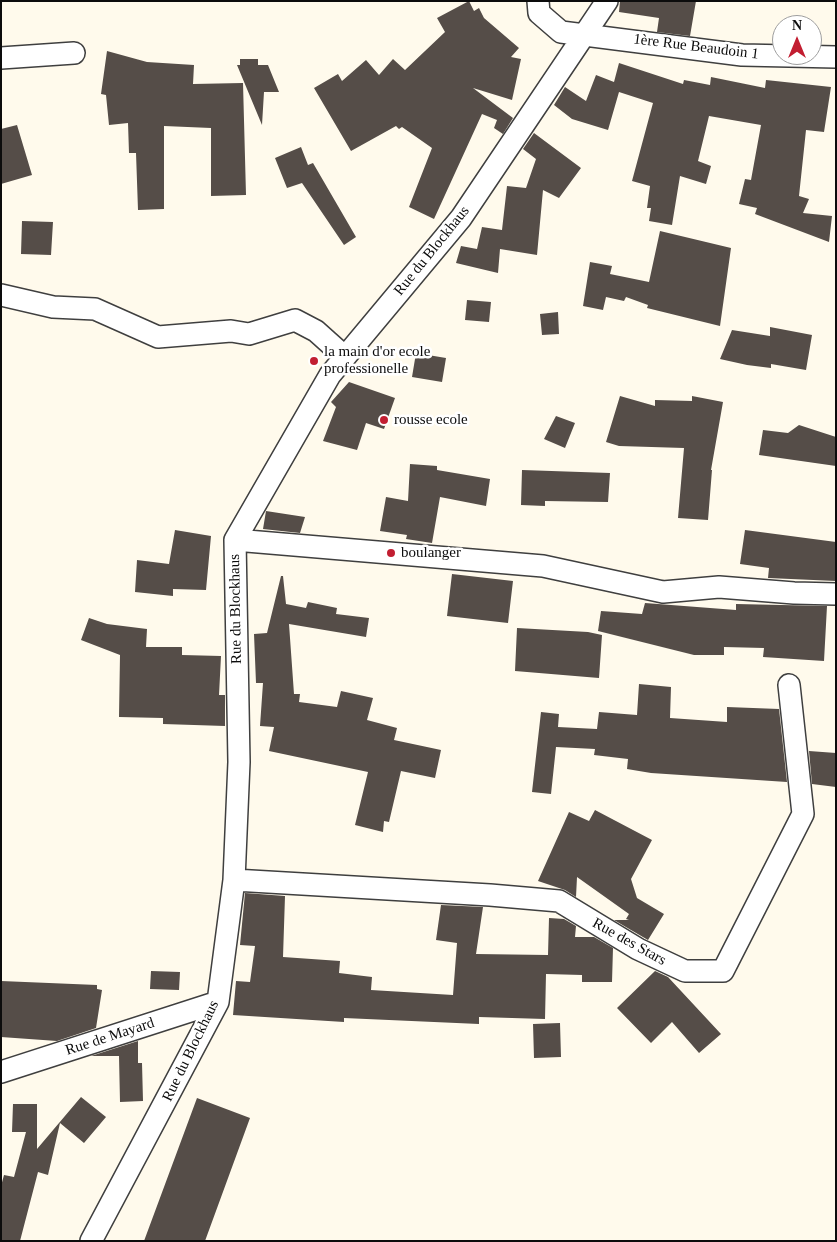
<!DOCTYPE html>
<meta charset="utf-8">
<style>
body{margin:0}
#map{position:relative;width:837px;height:1242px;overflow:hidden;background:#fffaec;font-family:"Times New Roman",serif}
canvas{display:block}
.frame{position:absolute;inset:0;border:2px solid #0c0c0c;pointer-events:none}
.north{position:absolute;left:772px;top:15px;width:50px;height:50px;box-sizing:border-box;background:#fff;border:1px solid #9e9e9e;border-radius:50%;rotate:0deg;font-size:14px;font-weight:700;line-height:20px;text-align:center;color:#0c0c0c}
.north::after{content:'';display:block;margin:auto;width:18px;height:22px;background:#c21e31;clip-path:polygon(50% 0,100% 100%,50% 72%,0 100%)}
</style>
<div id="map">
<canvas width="837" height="1242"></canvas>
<div class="frame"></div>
<div class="north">N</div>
</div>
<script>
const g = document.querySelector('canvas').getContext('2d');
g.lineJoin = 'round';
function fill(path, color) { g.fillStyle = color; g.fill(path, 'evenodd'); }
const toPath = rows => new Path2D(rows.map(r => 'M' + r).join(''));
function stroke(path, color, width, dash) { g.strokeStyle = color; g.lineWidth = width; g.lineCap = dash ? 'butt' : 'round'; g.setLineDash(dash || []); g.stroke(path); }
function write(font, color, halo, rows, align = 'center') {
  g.font = font + ' "Times New Roman",serif'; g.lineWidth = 5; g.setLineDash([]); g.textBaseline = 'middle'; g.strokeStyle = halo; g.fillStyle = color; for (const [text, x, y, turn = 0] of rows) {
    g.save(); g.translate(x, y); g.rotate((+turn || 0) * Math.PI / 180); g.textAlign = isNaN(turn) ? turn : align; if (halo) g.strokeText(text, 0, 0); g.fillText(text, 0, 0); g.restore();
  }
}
const building = toPath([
 [469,1,474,11,479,8,484,18,519,48,511,57,521,59,512,100,473,88,513,118,503,134,494,128,497,120,482,114,434,219,409,207,432,148,402,127,399,129,396,126,351,151,314,88,338,74,342,81,366,60,379,75,393,59,405,70,445,32,437,18],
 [620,1,696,1,690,36,657,32,659,18,619,12],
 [107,51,147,62,194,65,193,84,243,83,246,195,211,196,211,128,164,126,164,209,138,210,136,153,129,153,128,123,109,125,106,95,101,94],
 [240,59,258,59,258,65,268,65,279,92,264,92,262,125,237,65,240,65],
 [619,63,683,84,684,80,710,85,711,77,765,88,766,80,831,87,824,132,806,130,799,196,809,199,803,213,832,216,829,242,755,214,757,208,739,204,745,179,751,180,761,125,709,116,698,161,711,166,706,184,680,176,672,225,649,221,651,208,647,208,650,186,632,181,653,103,619,92,608,130,572,119,554,105,565,87,586,101,596,75,614,82],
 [17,125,32,175,1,184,1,129],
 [534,133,581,168,559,198,543,190,537,255,500,249,498,273,456,263,461,246,477,249,482,227,502,230,507,186,526,188,536,159,523,149],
 [301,147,308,165,313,163,356,237,344,245,302,183,287,188,275,158],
 [22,221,53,222,51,255,21,254],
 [660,231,731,248,720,326,647,308,648,305,626,297,624,301,606,297,603,310,583,306,590,262,612,266,610,274,649,282],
 [467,300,491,302,489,322,465,320],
 [558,312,559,334,542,335,540,314],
 [770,327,812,335,806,370,771,364,771,368,747,365,720,359,732,330,770,336],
 [416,353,446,358,442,382,412,377],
 [349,382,395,398,384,429,366,423,357,450,323,441,336,407,331,402],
 [620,396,655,406,655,400,692,401,692,396,723,402,711,470,712,470,708,520,678,518,684,448,619,446,606,442],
 [556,416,575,423,565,448,544,439],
 [799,425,836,437,836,466,759,455,763,430,788,433],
 [410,464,437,466,437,470,490,479,486,506,440,497,432,543,406,539,407,535,380,531,386,497,408,501],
 [522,470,610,473,608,502,545,501,545,506,521,505],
 [266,511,305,517,300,533,263,529],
 [175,530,211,536,206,590,173,589,173,596,135,592,137,560,169,564],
 [745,530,836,542,836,581,768,578,769,568,740,564],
 [452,574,513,581,508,623,447,616],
 [281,576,283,576,286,604,306,608,308,602,337,608,336,614,369,618,366,637,289,624,294,694,300,694,299,702,337,707,341,691,373,698,367,720,397,728,394,740,441,750,435,778,401,771,389,822,384,821,383,832,355,825,368,772,269,751,274,727,260,726,263,683,256,683,254,634,267,633],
 [645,603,736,610,736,604,827,606,824,661,763,657,764,648,724,647,724,655,694,655,598,631,601,611,642,614],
 [89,618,107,624,147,629,146,647,182,647,182,655,221,656,219,695,225,695,225,726,163,724,163,718,119,717,120,655,81,640],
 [517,628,588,632,602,635,599,678,515,671],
 [639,684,671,687,670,718,727,722,727,707,779,709,787,782,651,773,627,769,628,759,594,755,595,749,556,747,551,794,532,792,541,712,559,714,558,727,597,729,599,712,637,715],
 [809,751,836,753,836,787,812,784],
 [595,810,652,840,631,879,637,898,664,914,648,940,614,920,629,920,626,919,629,914,577,877,576,897,565,890,538,881,569,812,589,821],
 [245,893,285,896,283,957,340,961,339,973,372,977,371,990,453,995,457,943,436,940,441,905,483,907,476,954,548,955,549,918,564,919,576,926,575,937,594,937,613,948,612,982,582,982,582,975,546,974,545,1019,479,1017,479,1024,344,1018,344,1022,233,1015,236,981,250,982,255,946,240,945],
 [151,971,180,972,179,990,150,989],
 [655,971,668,977,721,1034,699,1053,672,1022,651,1043,617,1008],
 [1,981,97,985,97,989,102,990,96,1028,57,1041,1,1037],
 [560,1023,561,1057,534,1058,533,1024],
 [138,1041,138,1063,142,1063,143,1101,120,1102,119,1056,91,1056],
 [81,1097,106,1117,84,1143,60,1123,48,1175,38,1172,20,1241,1,1241,1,1186,4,1175,14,1177,26,1132,12,1132,13,1104,37,1104,37,1149],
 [197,1098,250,1118,205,1241,144,1241]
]);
const minor = toPath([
 [538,1,539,13,561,32,742,55,836,57],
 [1,58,74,53],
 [1,295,53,307,95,309,158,337,231,331,249,334,295,320,316,331,345,357],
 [235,540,543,566,663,592,719,587,794,593,836,594],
 [234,880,490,895,559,901,638,949,685,971,723,971,803,814,789,685],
 [1,1072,218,1002],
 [91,1241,218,1002,234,880,239,762,235,540,330,375,461,218,607,1]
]);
const markers = [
 [314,361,5,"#c21e31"],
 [384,420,5,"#c21e31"],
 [391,553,5,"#c21e31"]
];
const streetNames = [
 ["1ère Rue Beaudoin 1",696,47,7],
 ["Rue du Blockhaus",432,251,-51],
 ["Rue du Blockhaus",236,609,-91],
 ["Rue des Stars",629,942,29],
 ["Rue de Mayard",110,1037,-18],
 ["Rue du Blockhaus",191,1051,-64]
];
const poiNames = [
 ["la main d'or ecole",324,352],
 ["professionelle",324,369],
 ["rousse ecole",394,420],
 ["boulanger",401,553]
];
fill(building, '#554d48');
stroke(minor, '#3f3f3f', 24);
stroke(minor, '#fff', 21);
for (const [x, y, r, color] of markers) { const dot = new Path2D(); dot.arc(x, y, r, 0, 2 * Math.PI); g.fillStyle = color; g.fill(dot); stroke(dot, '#fff', 2); }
write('15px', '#0c0c0c', '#fff', streetNames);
write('15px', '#0c0c0c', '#fff', poiNames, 'left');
</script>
